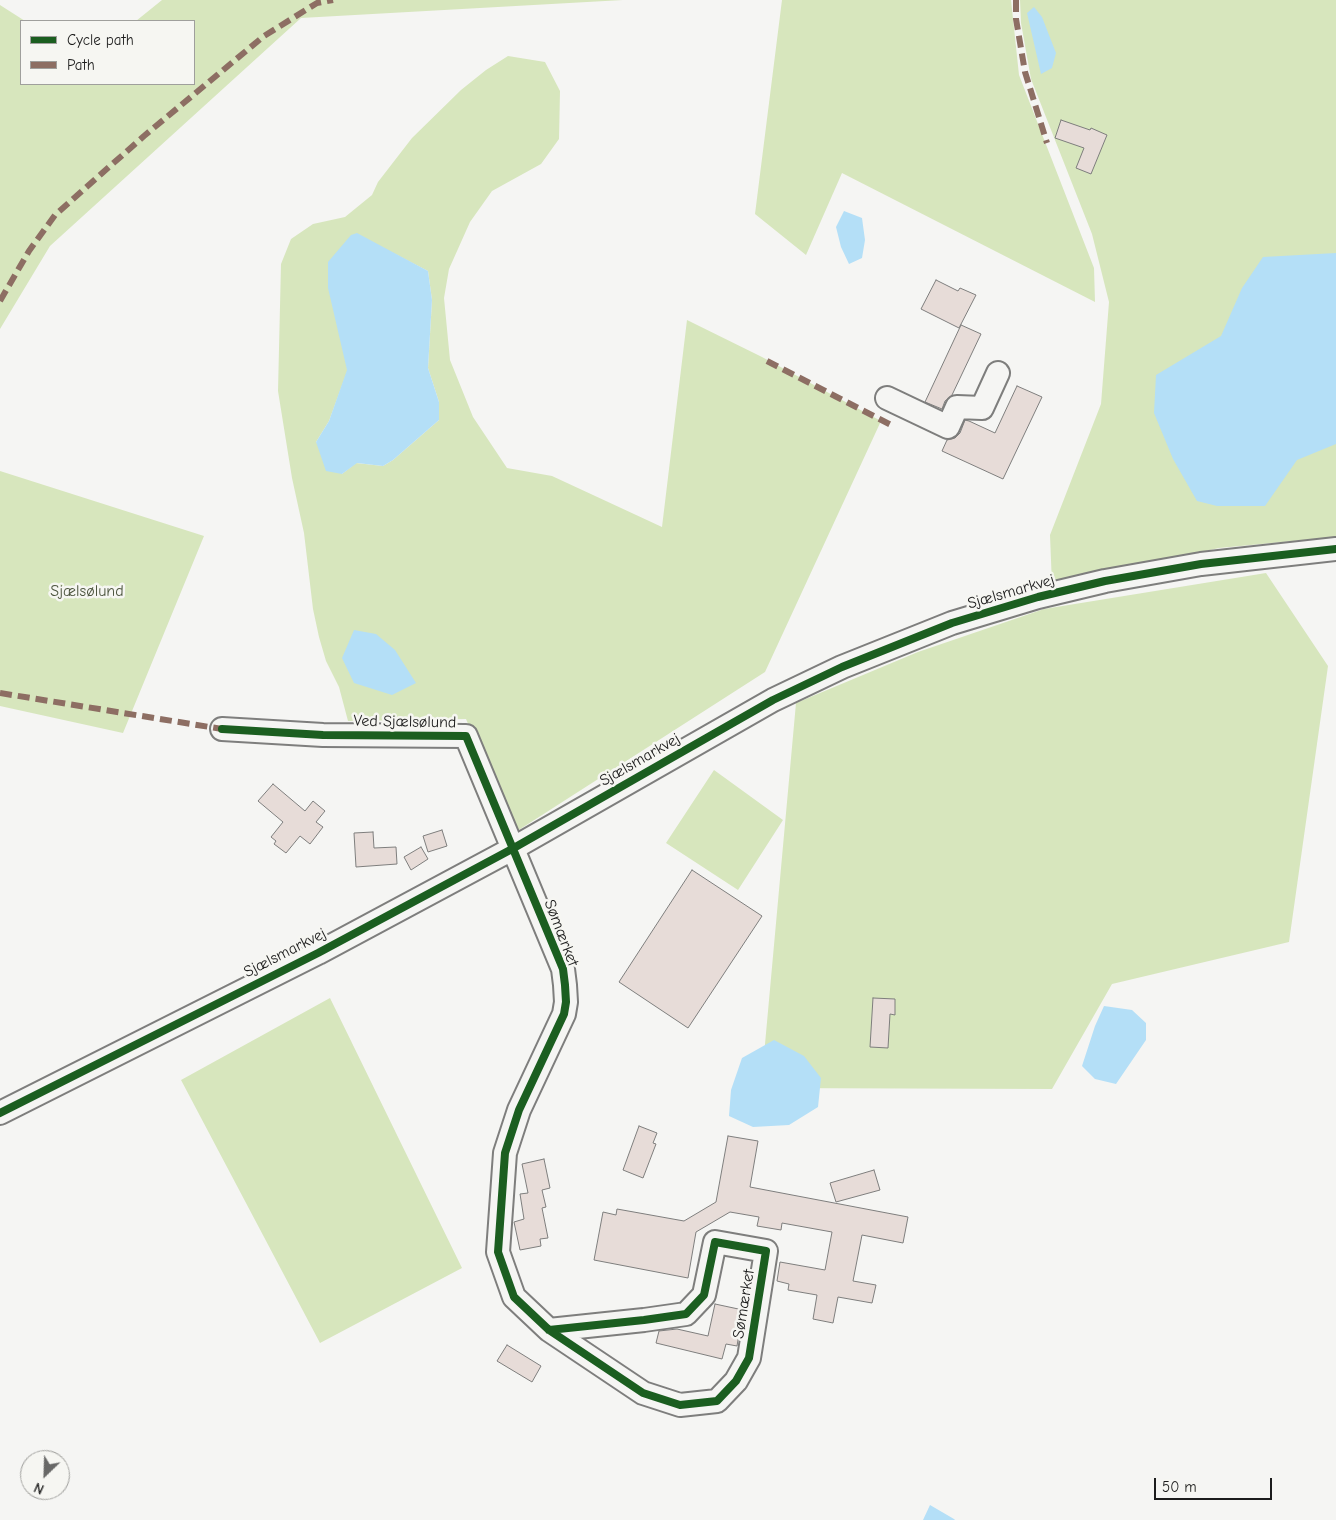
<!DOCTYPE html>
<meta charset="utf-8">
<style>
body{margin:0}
#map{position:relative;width:1336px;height:1520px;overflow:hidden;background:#f5f5f3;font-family:"Comic Neue",sans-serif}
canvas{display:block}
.legend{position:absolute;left:20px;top:20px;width:175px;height:65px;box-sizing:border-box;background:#f6f6f2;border:1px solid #9f9f9c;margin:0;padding:6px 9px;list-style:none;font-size:15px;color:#1c1c1c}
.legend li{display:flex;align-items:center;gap:10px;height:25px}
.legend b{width:25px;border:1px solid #9f9f9c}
.north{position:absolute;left:20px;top:1450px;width:50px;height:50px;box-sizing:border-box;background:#f6f6f2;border:1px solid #9f9f9c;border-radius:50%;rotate:204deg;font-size:14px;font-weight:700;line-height:20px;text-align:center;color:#1c1c1c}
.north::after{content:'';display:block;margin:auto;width:18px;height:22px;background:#686867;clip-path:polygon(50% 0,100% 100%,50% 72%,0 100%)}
.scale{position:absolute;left:1154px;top:1478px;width:118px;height:22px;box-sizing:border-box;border:2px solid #1c1c1c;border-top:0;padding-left:6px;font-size:15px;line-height:18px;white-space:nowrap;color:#1c1c1c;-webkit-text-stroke:4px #f6f6f2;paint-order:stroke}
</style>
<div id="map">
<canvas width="1336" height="1520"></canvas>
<ul class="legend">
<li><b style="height:6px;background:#1b5e20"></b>Cycle path</li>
<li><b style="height:6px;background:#8d6e63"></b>Path</li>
</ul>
<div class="north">N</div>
<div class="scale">50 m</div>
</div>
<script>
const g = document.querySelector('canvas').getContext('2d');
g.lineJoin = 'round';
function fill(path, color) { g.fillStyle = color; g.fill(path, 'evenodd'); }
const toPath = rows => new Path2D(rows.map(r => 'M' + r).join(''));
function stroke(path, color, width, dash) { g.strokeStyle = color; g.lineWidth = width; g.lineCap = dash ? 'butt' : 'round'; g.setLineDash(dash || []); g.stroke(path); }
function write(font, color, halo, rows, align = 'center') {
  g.font = font + ' "Comic Neue",sans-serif'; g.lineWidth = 5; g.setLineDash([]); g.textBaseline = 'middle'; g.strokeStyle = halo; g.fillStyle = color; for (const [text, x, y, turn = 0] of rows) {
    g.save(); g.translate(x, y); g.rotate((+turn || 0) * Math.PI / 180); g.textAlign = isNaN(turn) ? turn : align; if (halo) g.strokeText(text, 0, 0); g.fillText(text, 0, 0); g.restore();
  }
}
const green = toPath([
 [162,0,623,0,301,18,50,246,0,329,0,5,25,21,21,21,21,84,194,84,194,21,136,21],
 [782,0,1011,0,1019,75,1094,268,1095,302,842,173,806,255,755,214],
 [1020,0,1336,0,1336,537,1219,548,1052,585,1050,535,1101,404,1109,302,1092,234,1031,79,1021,23],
 [508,56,545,62,560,91,559,139,541,164,492,191,470,222,449,269,444,298,450,360,473,417,507,468,552,476,662,527,687,320,762,357,881,421,765,672,514,833,466,719,348,721,339,687,326,661,319,637,313,609,304,533,292,478,278,391,281,264,291,239,313,224,345,217,372,195,378,182,412,138,461,90,486,70],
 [391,252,428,271,432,300,428,368,439,402,439,420,393,460,383,466,356,463,342,474,316,442,329,421],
 [0,471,204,536,123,733,0,706],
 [1266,573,1328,666,1289,942,1112,984,1052,1089,761,1088,796,703,918,652,1044,609],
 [714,770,783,820,738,890,666,843],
 [330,998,462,1268,320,1343,181,1080]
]);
const water = toPath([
 [1034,7,1042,17,1056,53,1052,68,1041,74,1027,13],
 [844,211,862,218,865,240,862,258,849,264,841,247,836,227],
 [357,233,428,271,432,300,428,368,439,402,439,420,393,460,383,466,357,463,342,474,326,471,316,442,329,421,347,370,328,288,328,262,351,235],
 [1336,253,1336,444,1297,460,1265,506,1217,506,1197,501,1173,459,1154,413,1156,375,1221,336,1242,288,1263,257],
 [354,630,376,634,395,650,416,683,392,695,354,683,342,658],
 [1104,1006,1132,1010,1146,1023,1146,1040,1116,1084,1095,1079,1082,1066,1095,1026],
 [774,1040,804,1056,821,1078,818,1107,789,1125,753,1127,729,1116,731,1090,742,1058],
 [930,1505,954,1519,955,1520,923,1520]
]);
const building = toPath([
 [1061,120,1090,130,1091,128,1107,135,1091,174,1076,168,1084,148,1055,138,1061,120],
 [936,280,958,291,960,288,976,295,959,328,921,309,936,280],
 [961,325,981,334,952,395,945,401,942,409,925,402,961,325],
 [1017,386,1042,397,1003,479,942,451,947,440,955,438,960,433,965,420,969,421,995,433,1017,386],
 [273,784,305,811,313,801,325,811,316,822,323,827,310,844,300,836,286,853,274,844,276,841,271,837,283,822,258,801,273,784],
 [442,830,447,846,428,852,423,836,442,830],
 [373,832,374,848,396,847,397,864,356,867,354,833,373,832],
 [421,847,428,859,411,870,404,857,421,847],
 [692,870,762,916,688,1028,619,982,692,870],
 [873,998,895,999,895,1015,890,1014,888,1048,870,1047,873,998],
 [639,1126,657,1133,653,1143,656,1144,643,1178,623,1170,639,1126],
 [728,1136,758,1141,750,1187,908,1217,903,1243,862,1235,853,1281,876,1285,872,1303,838,1297,833,1323,813,1319,817,1295,788,1290,789,1284,777,1281,780,1262,825,1270,832,1232,782,1223,781,1230,757,1226,759,1217,730,1212,696,1232,688,1278,594,1260,603,1212,616,1215,617,1209,684,1221,716,1202,728,1136],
 [544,1159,550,1188,542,1190,546,1207,542,1208,548,1238,540,1239,541,1246,520,1250,514,1222,524,1219,520,1194,528,1193,522,1164,544,1159],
 [874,1170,880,1190,836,1202,830,1183,874,1170],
 [715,1304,743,1310,737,1346,726,1344,722,1359,656,1343,659,1331,677,1329,708,1336,715,1304],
 [507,1345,541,1366,532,1382,497,1361,507,1345]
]);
const minor = toPath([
 [887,398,948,427,957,407,982,408,998,373],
 [222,729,323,735,466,736,563,969,565,985,566,1002,564,1014,519,1110,505,1153,498,1252,514,1297,549,1330,643,1393,680,1405,717,1401,736,1381,749,1358,766,1251,715,1242,704,1295,686,1314,644,1320,549,1330],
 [0,1113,318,953,512,849,773,700,842,667,952,623,1038,597,1105,581,1201,564,1336,549]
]);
const quiet = toPath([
 [1016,0,1016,19,1025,72,1047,143],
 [0,301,29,251,55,215,144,136,264,36,317,3,333,0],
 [767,361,893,426],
 [0,693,222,729]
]);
const cycleway = toPath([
 [222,729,323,735,466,736,563,969,565,985,566,1002,564,1014,519,1110,505,1153,498,1252,514,1297,549,1330,643,1393,680,1405,717,1401,736,1381,749,1358,766,1251,715,1242,704,1295,686,1314,644,1320,549,1330],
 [0,1113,318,953,512,849,773,700,842,667,952,623,1038,597,1105,581,1201,564,1336,549]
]);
const parkNames = [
 ["Sjælsølund",87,591]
];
const streetNames = [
 ["Sjælsmarkvej",1011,592,-16],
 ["Ved Sjælsølund",405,722,1],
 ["Sjælsmarkvej",640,760,-30],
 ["Sømærket",561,933,69],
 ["Sjælsmarkvej",285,953,-27],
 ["Sømærket",744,1304,-81]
];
fill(green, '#d7e6bd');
fill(water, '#b4dff7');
fill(building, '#e7dcd8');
stroke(building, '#7e7e7d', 1);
stroke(minor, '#7e7e7d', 26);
stroke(minor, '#f5f5f3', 22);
stroke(quiet, '#8d6e63', 6, [12, 6]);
stroke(cycleway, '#1b5e20', 8);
write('16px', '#4d553f', '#f6f6f2', parkNames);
write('16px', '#1c1c1c', '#f6f6f2', streetNames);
</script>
